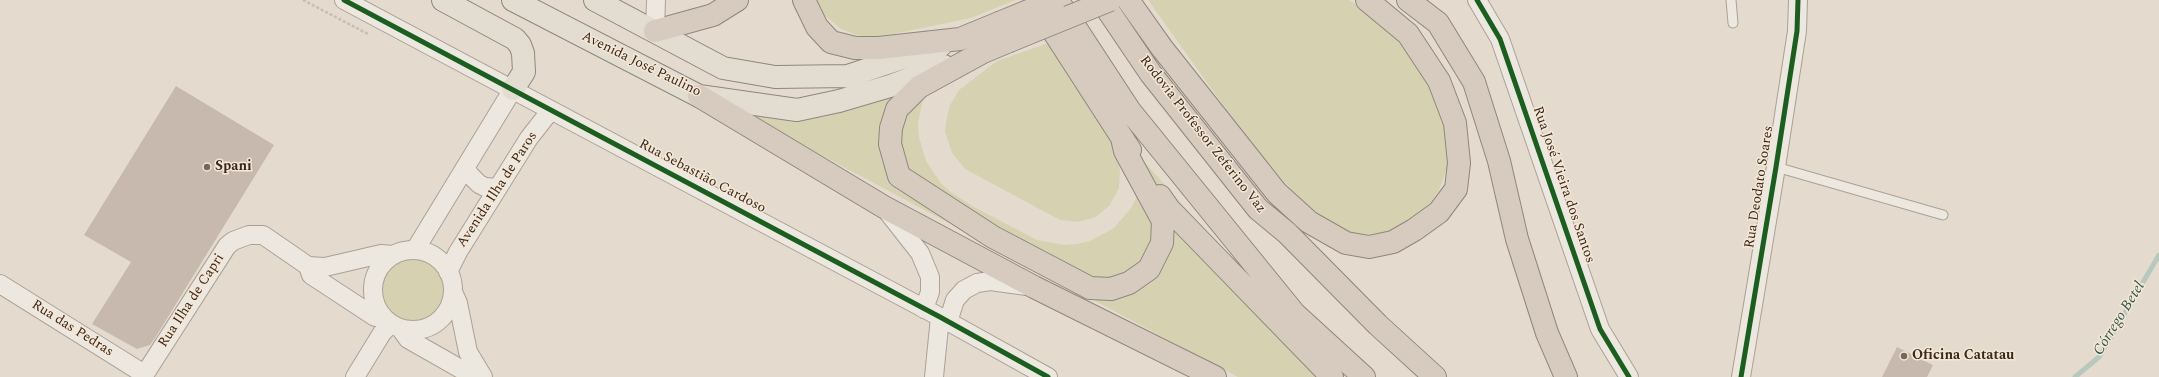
<!DOCTYPE html>
<meta charset="utf-8">
<style>
body{margin:0}
canvas{display:block;background:#e4dbce}
</style>
<canvas width="2159" height="377"></canvas>
<script>
const g = document.querySelector('canvas').getContext('2d');
g.lineJoin = 'round';
function fill(path, color) { g.fillStyle = color; g.fill(path, 'evenodd'); }
const toPath = rows => new Path2D(rows.map(r => 'M' + r).join(''));
function stroke(path, color, width, dash) { g.strokeStyle = color; g.lineWidth = width; g.lineCap = dash ? 'butt' : 'round'; g.setLineDash(dash || []); g.stroke(path); }
function write(font, color, halo, rows, align = 'center') {
  g.font = font + ' Spectral,serif'; g.lineWidth = 3; g.setLineDash([]); g.textBaseline = 'middle'; g.strokeStyle = halo; g.fillStyle = color; for (const [text, x, y, turn = 0] of rows) {
    g.save(); g.translate(x, y); g.rotate((+turn || 0) * Math.PI / 180); g.textAlign = isNaN(turn) ? turn : align; if (halo) g.strokeText(text, 0, 0); g.fillText(text, 0, 0); g.restore();
  }
}
const green = toPath([
 [815,0,1016,0,971,18,874,38,862,37,841,29,823,14],
 [1148,0,1349,0,1364,9,1399,40,1433,92,1446,129,1449,163,1439,190,1431,202,1421,213,1398,228,1385,232,1358,235,1345,233,1319,223,1240,129],
 [1051,42,1114,134,1120,170,1119,188,1110,205,1096,217,1078,222,1060,220,965,169,952,153,945,132,946,122,950,105,959,90,997,61],
 [902,89,923,99,918,124,919,137,926,161,940,182,949,191,976,208,1037,240,1064,245,1077,244,1090,241,1114,228,1131,208,1137,196,1140,183,1141,158,1243,273,1341,377,1238,377,744,114],
 '382 290a31 31 0 1 1 62 0a31 31 0 1 1-62 0Z'
]);
const stream = toPath([
 [2075,377,2099,357,2159,255]
]);
const building = toPath([
 [176,86,274,145,155,338,150,345,137,349,92,324,131,262,84,235],
 [1897,347,1933,365,1927,377,1882,377]
]);
const path = toPath([
 [303,0,368,34]
]);
const service = toPath([
 [1731,0,1733,23],
 [1776,167,1943,215]
]);
const minor = toPath([
 [344,0,940,317,1048,377],
 [1477,0,1500,39,1600,329,1629,377],
 [655,31,656,0],
 [466,167,469,174,479,184,485,187,498,188],
 [887,211,920,253,930,277,930,292,924,309],
 [415,250,513,89],
 '373 290a40 40 0 1 1 80 0a40 40 0 1 1-80 0Z',
 [308,266,325,267,381,254,394,255],
 [448,272,458,252,529,138,551,110],
 [0,284,144,374],
 [453,292,458,303,468,352,483,377],
 [948,322,955,300,964,290,977,283,990,281,1027,286],
 [400,328,408,339,473,376,483,377],
 [143,377,227,246,233,241,249,235,263,235,308,266,311,275,375,317,383,317],
 [355,377,382,333,391,324],
 [934,377,940,317],
 [1741,377,1776,167,1797,31,1798,0]
]);
const primary = toPath([
 [443,0,515,39,520,45,523,53,524,72,513,89],
 [513,0,699,96,797,110,839,101,890,86,944,66],
 [595,0,723,68,775,77,848,76,941,45]
]);
const motorway = toPath([
 [804,0,817,27,831,42,855,48,879,48,960,39,999,23],
 [1101,0,1151,74,1258,209,1287,233,1378,325,1435,377],
 [1128,0,1162,48,1277,193,1309,222,1346,243,1369,247,1393,242,1414,230,1439,212,1456,189,1459,163,1455,123,1439,81,1408,34,1367,0],
 [1408,0,1438,23,1474,82,1499,161,1517,239,1547,333,1566,377],
 [1058,1,1130,111,1294,313,1364,377],
 [1039,9,1130,150],
 [655,31,713,15,737,0],
 [1007,42,983,52,919,87,897,109,891,128,890,144,899,176,993,237,1090,288,1111,289,1129,283,1149,269,1162,243,1163,221,1125,151,1122,138],
 [699,96,884,207,1034,287,1215,377],
 [1160,196,1169,209,1332,377]
]);
const motorwayBridge = toPath([
 [999,23,1055,0],
 [1007,42,1110,0]
]);
const cycleway = toPath([
 [344,0,940,317,1048,377],
 [1477,0,1500,39,1600,329,1629,377],
 [1741,377,1776,167,1797,31,1798,0]
]);
const markers = [
 [207,167,4,"#74675c"],
 [1904,356,4,"#74675c"]
];
const streetNames = [
 ["Avenida José Paulino",641,65,26],
 ["Rodovia Professor Zeferino Vaz",1202,135,52],
 ["Rua Sebastião Cardoso",702,177,28],
 ["Rua José Vieira dos Santos",1563,185,71],
 ["Rua Deodato Soares",1760,187,-81],
 ["Avenida Ilha de Paros",498,190,-57],
 ["Rua Ilha de Capri",192,301,-57],
 ["Rua das Pedras",72,329,32]
];
const poiNames = [
 ["Spani",215,167],
 ["Oficina Catatau",1912,356]
];
const waterNames = [
 ["Córrego Betel",2120,319,-58]
];
fill(green, '#d6d2b1');
stroke(stream, '#b9c8bd', 5);
fill(building, '#c8b9af');
stroke(service, '#aaa197', 11);
stroke(minor, '#aaa197', 20);
stroke(primary, '#8f867e', 24);
stroke(motorway, '#8f867e', 24);
stroke(path, '#c5beb6', 2.5, [3, 2]);
stroke(service, '#ece7df', 9);
stroke(minor, '#ece7df', 18);
stroke(primary, '#e3dcd1', 22);
stroke(motorway, '#d7cbbf', 22);
stroke(motorwayBridge, '#8f867e', 24, []);
stroke(motorwayBridge, '#d7cbbf', 22);
stroke(cycleway, '#1b5e20', 5);
for (const [x, y, r, color] of markers) { const dot = new Path2D(); dot.arc(x, y, r, 0, 2 * Math.PI); g.fillStyle = color; g.fill(dot); stroke(dot, '#f5e7d5', 1.5); }
write('14px', '#38281f', '#f5e7d5', streetNames);
write('bold 14px', '#38281f', '#f5e7d5', poiNames, 'left');
write('italic 15px', '#2f5750', '#f5e7d5', waterNames);
</script>
